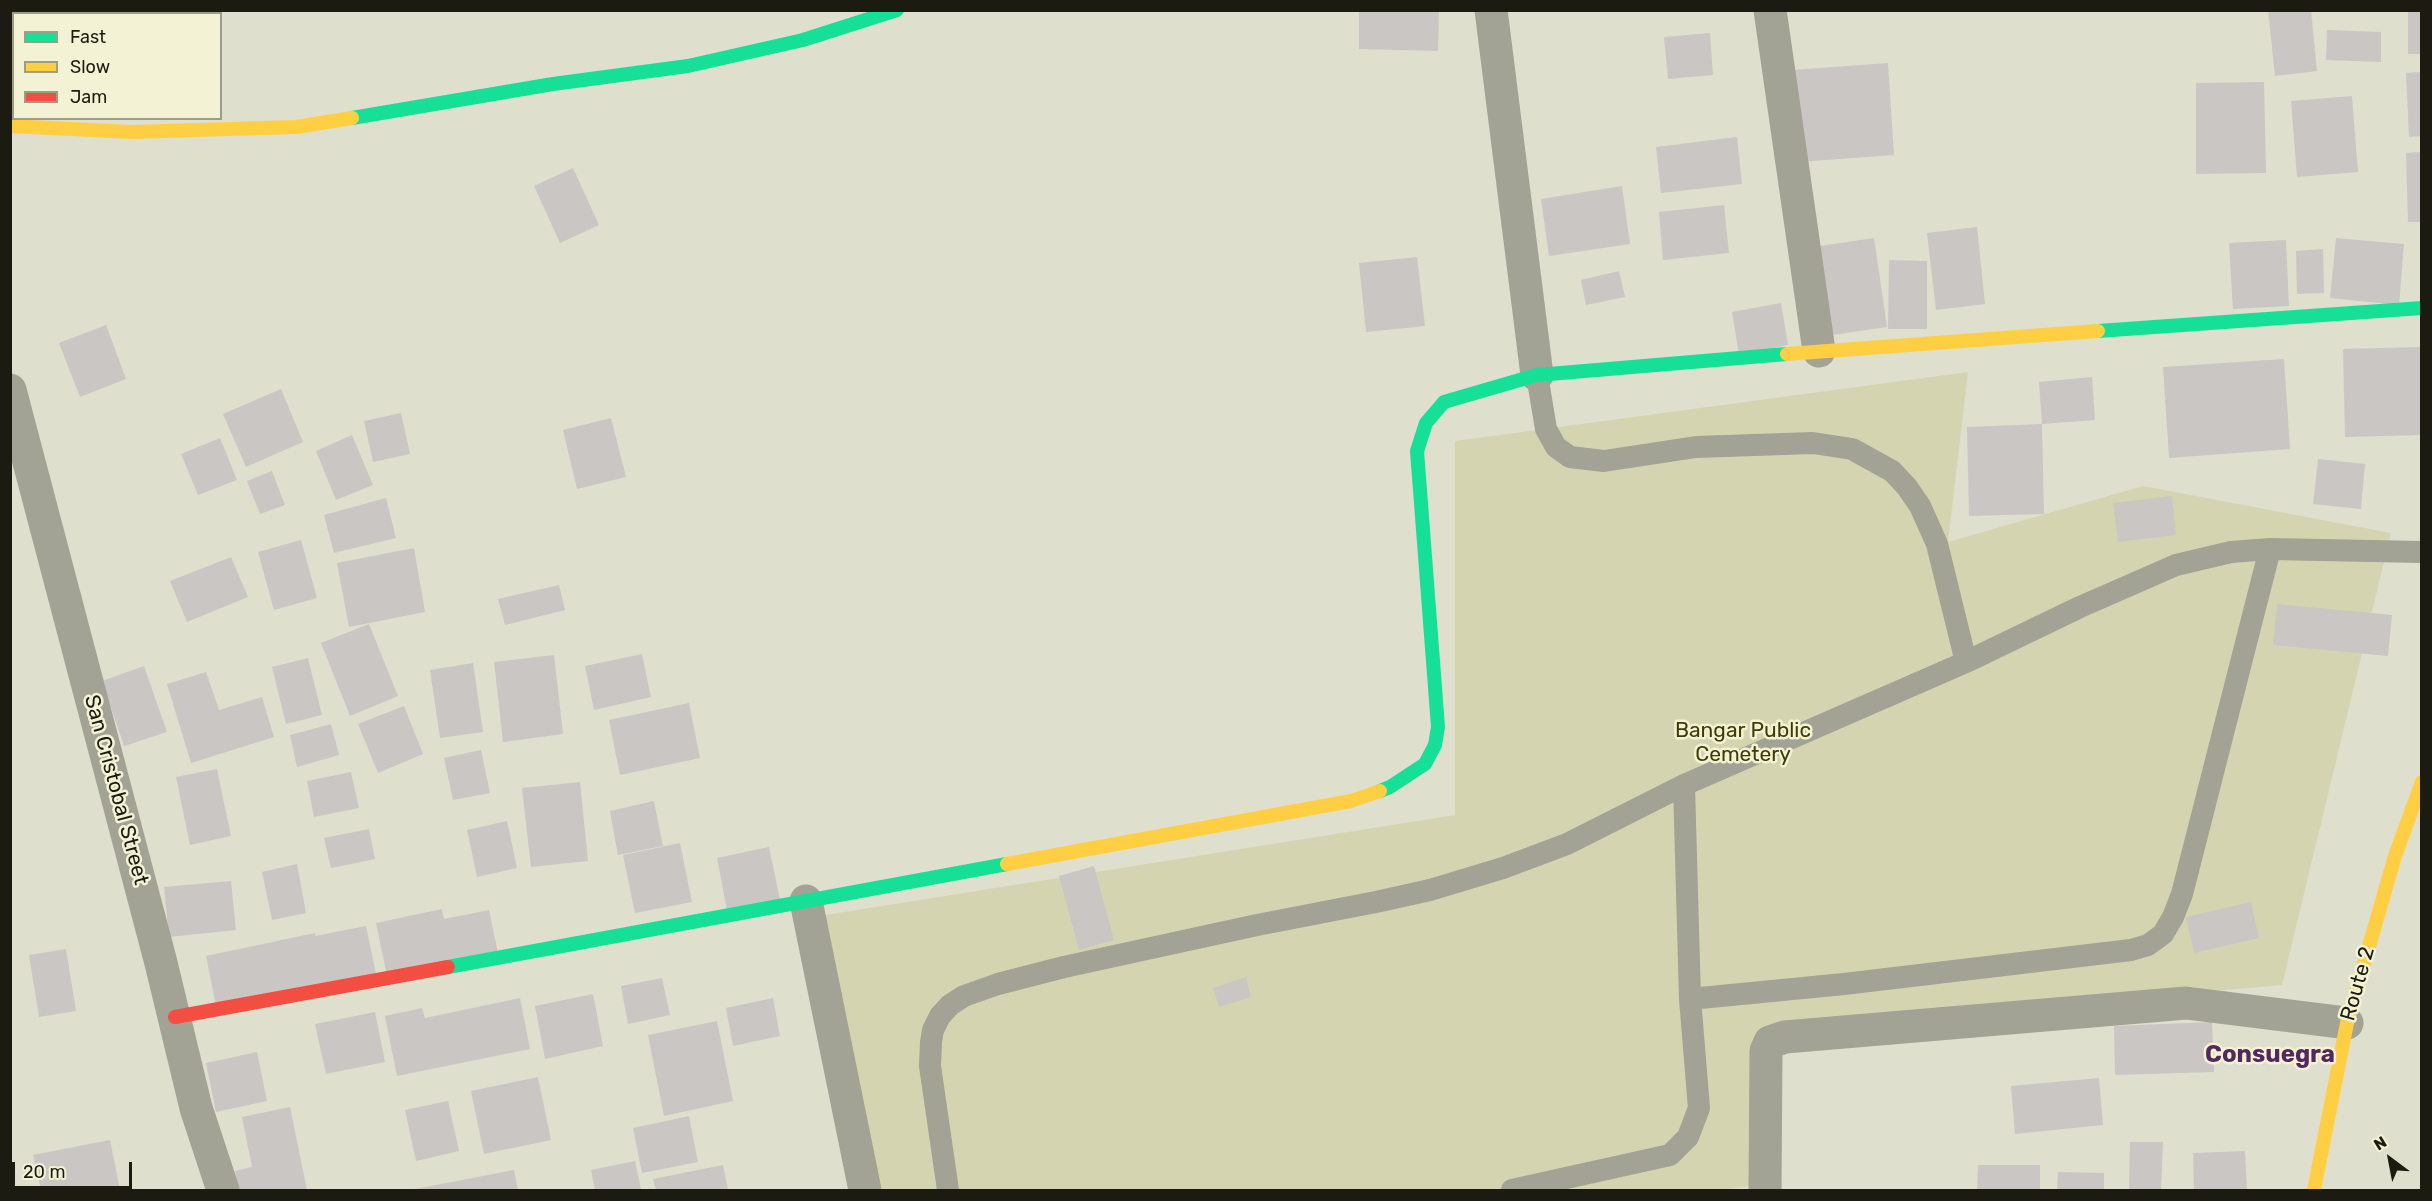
<!DOCTYPE html>
<style>
body{margin:0}
#map{position:relative;width:2432px;height:1201px;overflow:hidden;background:#dfdfce;font-family:Rubik,sans-serif}
canvas{display:block}
.frame{position:absolute;inset:0;border:12px solid #1c1b11;pointer-events:none}
.legend{position:absolute;left:12px;top:12px;width:210px;height:108px;box-sizing:border-box;background:#f3f2d5;border:2px solid #9d9c87;margin:0;padding:8px 10px;list-style:none;font-size:18px;color:#1c1b11}
.legend li{display:flex;align-items:center;gap:12px;height:30px}
.legend b{width:30px;border:2px solid #9d9c87}
.north{position:absolute;left:2360px;top:1129px;width:60px;height:60px;-webkit-text-stroke:4px #f3f2d5;paint-order:stroke;rotate:328deg;font-size:16px;font-weight:700;line-height:24px;text-align:center;color:#1c1b11}
.north::after{content:'';display:block;margin:auto;width:21px;height:27px;background:#1c1b11;clip-path:polygon(50% 0,100% 100%,50% 72%,0 100%)}
.scale{position:absolute;left:12px;top:1162px;width:120px;height:27px;box-sizing:border-box;border:3px solid #1c1b11;border-top:0;padding-left:8px;font-size:18px;line-height:21px;white-space:nowrap;color:#1c1b11;-webkit-text-stroke:4px #f3f2d5;paint-order:stroke}
</style>
<div id="map">
<canvas width="2432" height="1201"></canvas>
<div class="frame"></div>
<ul class="legend">
<li><b style="height:8px;background:#16e098"></b>Fast</li>
<li><b style="height:8px;background:#ffcf43"></b>Slow</li>
<li><b style="height:8px;background:#f24e42"></b>Jam</li>
</ul>
<div class="north">N</div>
<div class="scale">20 m</div>
</div>
<script>
const g = document.querySelector('canvas').getContext('2d');
g.lineJoin = 'round';
function fill(path, color) { g.fillStyle = color; g.fill(path, 'evenodd'); }
const toPath = rows => new Path2D(rows.map(r => 'M' + r).join(''));
function stroke(path, color, width, dash) { g.strokeStyle = color; g.lineWidth = width; g.lineCap = dash ? 'butt' : 'round'; g.setLineDash(dash || []); g.stroke(path); }
function write(font, color, halo, rows, align = 'center') {
  g.font = font + ' Rubik,sans-serif'; g.lineWidth = 5; g.setLineDash([]); g.textBaseline = 'middle'; g.strokeStyle = halo; g.fillStyle = color; for (const [text, x, y, turn = 0] of rows) {
    g.save(); g.translate(x, y); g.rotate((+turn || 0) * Math.PI / 180); g.textAlign = isNaN(turn) ? turn : align; if (halo) g.strokeText(text, 0, 0); g.fillText(text, 0, 0); g.restore();
  }
}
const green = toPath([
 [1968,372,1948,542,2143,486,2391,533,2282,985,1758,1031,1754,1186,1718,1190,882,1190,819,916,1455,815,1455,441]
]);
const building = toPath([
 [1359,10,1439,10,1438,51,1359,49],
 [2268,10,2311,10,2317,71,2275,76],
 [2408,10,2422,10,2422,54,2408,54],
 [2327,30,2381,32,2381,62,2326,60],
 [1710,33,1713,75,1668,79,1664,37],
 [1888,63,1894,155,1799,162,1793,70],
 [2422,72,2422,136,2409,137,2406,73],
 [2264,82,2266,173,2196,174,2196,83],
 [2352,96,2358,172,2297,177,2291,101],
 [1737,137,1742,184,1661,193,1656,147],
 [2422,152,2422,222,2408,222,2406,153],
 [573,168,599,225,560,243,534,186],
 [1622,186,1630,244,1549,256,1541,199],
 [1724,205,1729,253,1663,260,1659,212],
 [1977,227,1985,304,1936,310,1927,233],
 [1874,238,1887,327,1832,335,1820,246],
 [2336,238,2404,244,2399,305,2330,298],
 [2286,240,2289,306,2233,309,2229,243],
 [2323,249,2324,293,2297,294,2296,251],
 [1417,257,1425,326,1366,332,1359,263],
 [1889,260,1927,261,1927,329,1888,329],
 [1619,271,1625,297,1586,305,1581,280],
 [1781,303,1788,345,1739,355,1732,312],
 [106,325,126,379,80,397,59,343],
 [2422,347,2422,435,2345,437,2343,349],
 [2284,359,2290,449,2169,458,2163,367],
 [2092,377,2095,420,2042,424,2044,514,1969,516,1967,427,2042,424,2039,382],
 [281,389,303,442,246,467,223,414],
 [401,413,410,454,373,462,364,421],
 [611,418,626,477,577,489,563,430],
 [352,435,373,485,336,500,316,451],
 [220,438,237,480,198,495,181,454],
 [2318,459,2365,464,2361,509,2313,504],
 [272,471,285,505,260,514,247,481],
 [2172,496,2176,535,2118,542,2113,503],
 [386,498,396,538,334,553,324,515],
 [301,540,317,598,274,610,258,552],
 [414,548,425,612,349,627,337,563],
 [231,557,248,597,187,622,170,581],
 [559,585,565,610,505,625,498,599],
 [2277,604,2392,615,2388,656,2273,645],
 [369,624,398,696,350,716,321,643],
 [642,654,651,697,594,710,585,666],
 [554,655,563,734,503,742,494,662],
 [308,658,322,715,286,724,272,667],
 [473,663,483,732,440,738,430,670],
 [144,666,167,732,124,746,102,681],
 [206,672,219,710,262,697,274,737,191,763,167,684],
 [689,703,700,758,620,775,609,720],
 [404,706,423,754,378,773,358,724],
 [331,724,339,755,297,767,290,735],
 [481,750,490,793,453,800,444,758],
 [217,769,231,836,190,845,176,777],
 [351,772,359,808,314,817,307,781],
 [580,782,588,861,531,867,522,788],
 [654,801,663,846,618,855,610,811],
 [507,821,517,868,477,877,467,830],
 [369,829,375,859,331,868,324,838],
 [680,843,692,902,635,913,623,855],
 [769,847,780,900,727,910,717,858],
 [297,864,306,913,272,920,262,872],
 [1094,866,1114,940,1079,950,1059,876],
 [231,881,236,930,169,937,164,887],
 [2251,902,2259,938,2194,953,2186,917],
 [442,909,444,919,489,910,498,953,387,976,376,923],
 [366,926,376,974,216,1006,206,956,315,933,315,936],
 [66,949,76,1011,39,1017,29,955],
 [1246,977,1251,997,1219,1007,1213,988],
 [662,978,670,1015,628,1024,621,986],
 [593,994,603,1046,545,1059,535,1006],
 [520,998,530,1049,397,1076,385,1016,422,1008,425,1018],
 [773,998,780,1036,733,1046,726,1008],
 [375,1012,385,1062,326,1074,315,1024],
 [717,1021,733,1101,664,1116,648,1035],
 [2212,1022,2214,1072,2115,1075,2114,1026],
 [257,1052,267,1101,216,1112,206,1063],
 [538,1077,551,1140,484,1154,471,1091],
 [2099,1078,2103,1125,2015,1134,2011,1086],
 [448,1101,459,1151,416,1161,405,1110],
 [290,1107,307,1190,239,1190,235,1171,252,1167,242,1117],
 [689,1116,698,1162,642,1173,633,1128],
 [110,1140,120,1190,41,1190,33,1155],
 [2130,1142,2163,1142,2161,1190,2129,1190],
 [2245,1151,2247,1190,2194,1190,2193,1153],
 [635,1161,641,1190,595,1190,591,1170],
 [723,1165,728,1190,656,1190,653,1179],
 [1978,1165,2040,1165,2040,1190,1977,1190],
 [514,1170,518,1190,415,1190,415,1189],
 [2058,1172,2104,1173,2104,1190,2057,1190]
]);
const lane = toPath([
 [1537,375,1546,429,1556,447,1570,457,1604,461,1696,447,1813,443,1852,449,1892,471,1907,487,1920,506,1937,544,1966,662],
 [1690,999,1844,984,2131,950,2148,945,2163,934,2173,917,2182,894,2270,549],
 [948,1190,930,1066,931,1042,933,1030,940,1016,950,1005,964,996,998,984,1064,967,1257,925,1376,902,1430,890,1503,868,1567,844,1684,785,1966,662,2080,607,2176,565,2231,552,2270,549,2422,552],
 [1512,1190,1670,1155,1688,1137,1699,1108,1690,999,1684,785]
]);
const street = toPath([
 [1491,10,1537,375],
 [1770,10,1819,351],
 [10,390,161,963,196,1108,223,1190],
 [806,901,865,1190],
 [1765,1190,1766,1051,1770,1042,1785,1037,2186,1003,2347,1023]
]);
const fast = toPath([
 [352,118,553,84,688,66,803,40,897,10],
 [2098,331,2422,308],
 [1380,791,1390,787,1425,764,1435,745,1438,727,1417,451,1426,423,1444,402,1537,375,1787,354],
 [448,967,1007,864]
]);
const slow = toPath([
 [10,126,132,132,296,127,352,118],
 [1787,354,2098,331],
 [1007,864,1351,801,1380,791],
 [2314,1190,2347,1023,2395,856,2422,782]
]);
const jam = toPath([
 [175,1017,448,967]
]);
const parkNames = [
 ["Bangar Public",1743,731],
 ["Cemetery",1743,755]
];
const streetNames = [
 ["San Cristobal Street",116,790,75],
 ["Route 2",2358,984,-74]
];
const quarterNames = [
 ["Consuegra",2270,1055]
];
fill(green, '#d5d4b1');
fill(building, '#cac6c3');
stroke(lane, '#a2a295', 22);
stroke(street, '#a2a295', 33);
stroke(fast, '#16e098', 14);
stroke(slow, '#ffcf43', 14);
stroke(jam, '#f24e42', 14);
write('21px', '#3f3c03', '#f3f2d5', parkNames);
write('21px', '#1c1b11', '#f3f2d5', streetNames);
write('bold 24px', '#52285d', '#f3f2d5', quarterNames);
</script>
